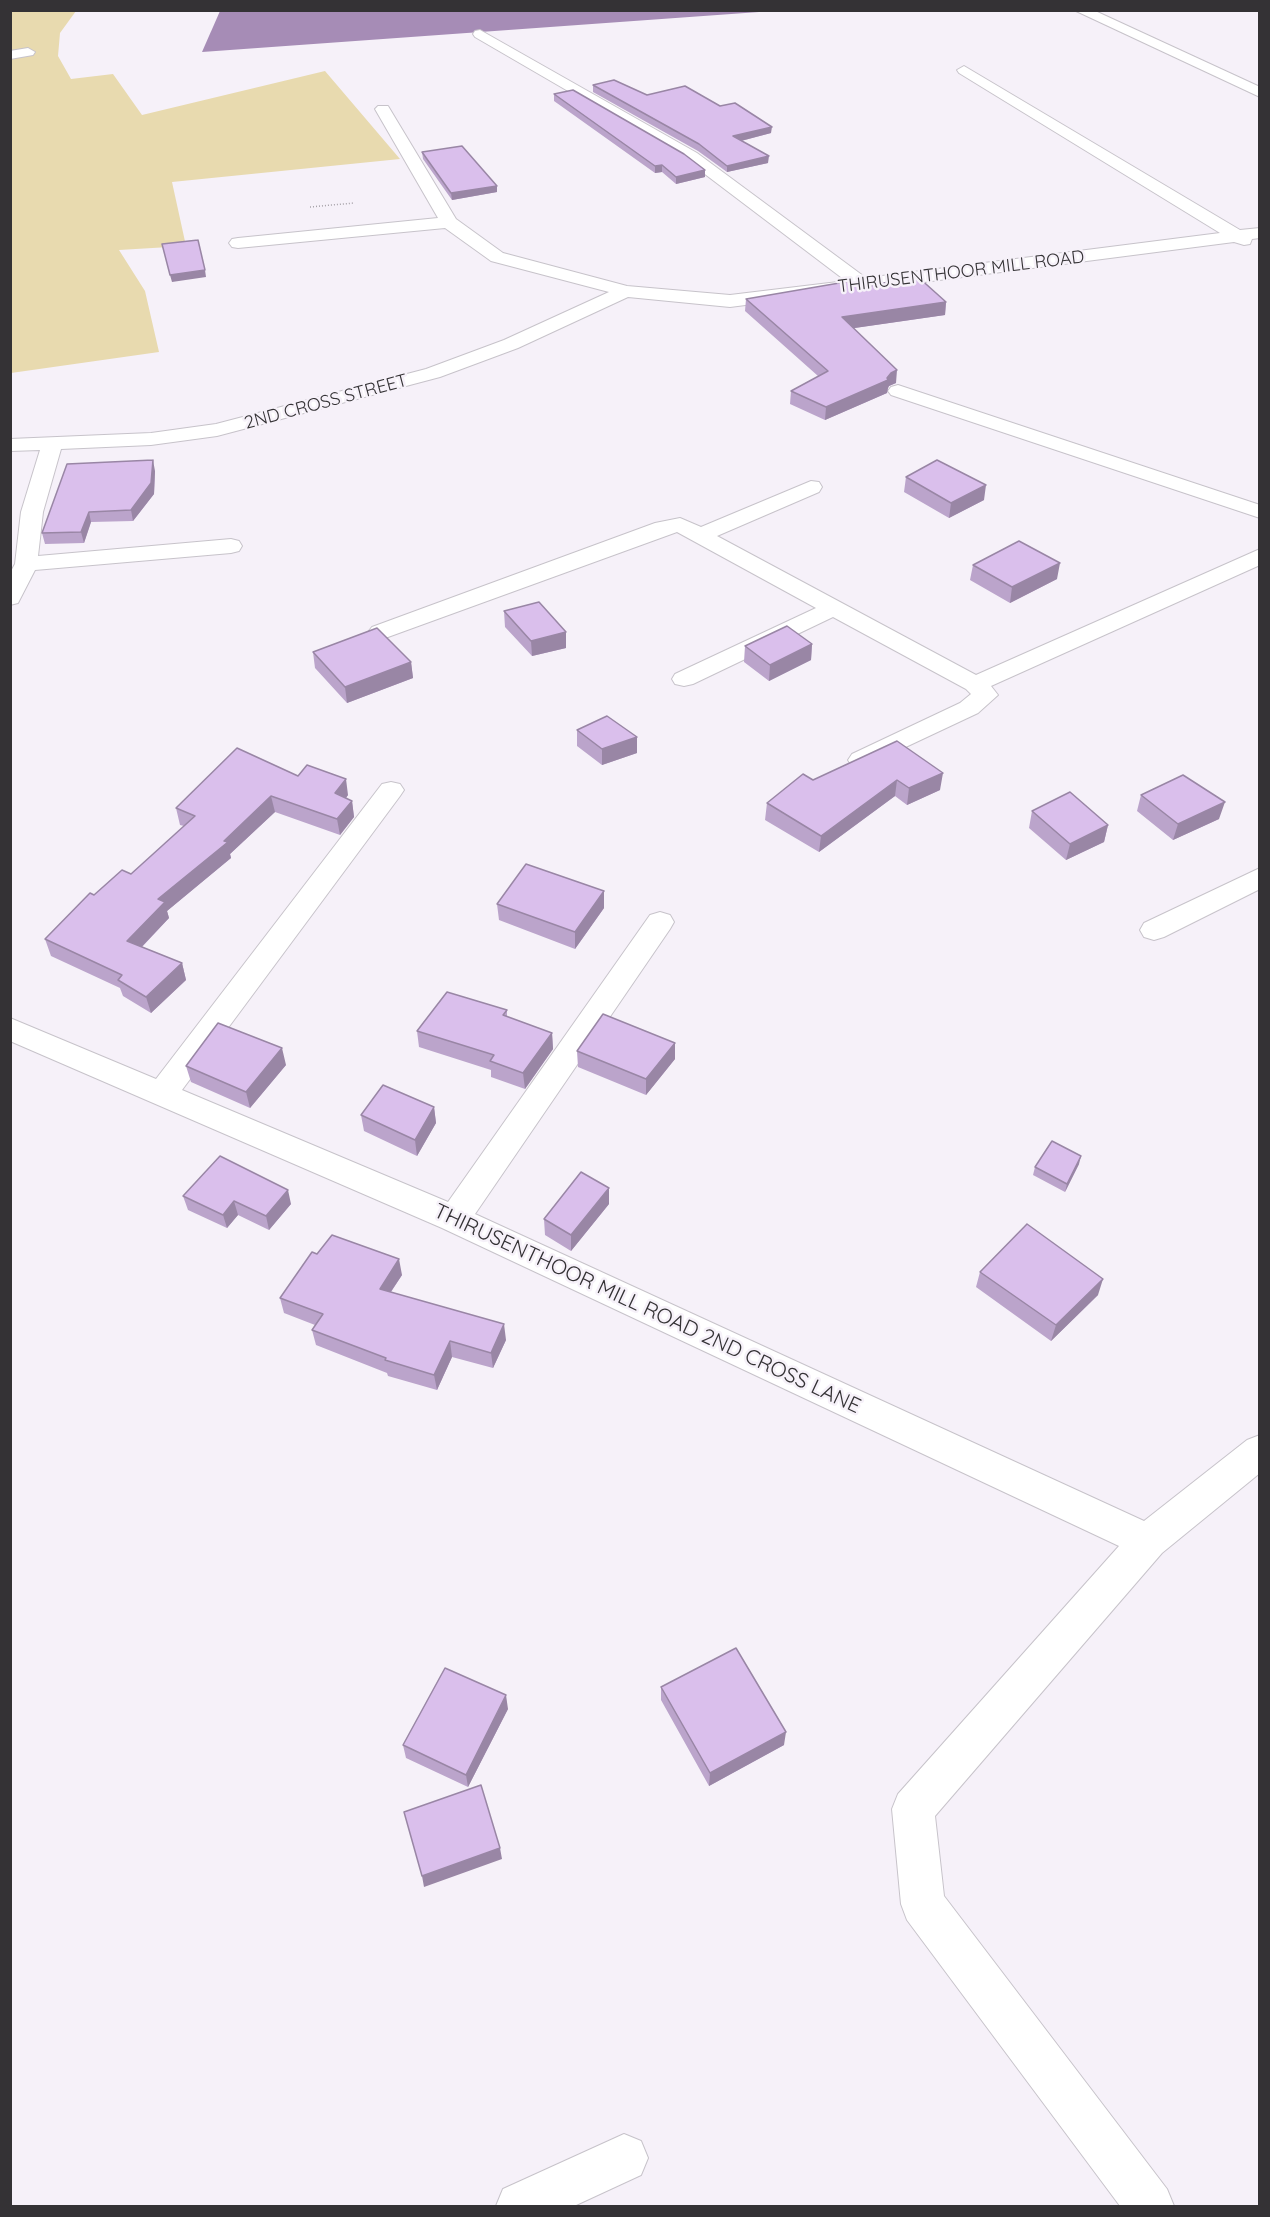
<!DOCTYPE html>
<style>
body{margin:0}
#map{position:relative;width:1270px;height:2217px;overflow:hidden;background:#f6f1f9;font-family:Quicksand,sans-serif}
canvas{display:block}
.frame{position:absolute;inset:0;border:12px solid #343235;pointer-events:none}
</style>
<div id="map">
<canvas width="1270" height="2217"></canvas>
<div class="frame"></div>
</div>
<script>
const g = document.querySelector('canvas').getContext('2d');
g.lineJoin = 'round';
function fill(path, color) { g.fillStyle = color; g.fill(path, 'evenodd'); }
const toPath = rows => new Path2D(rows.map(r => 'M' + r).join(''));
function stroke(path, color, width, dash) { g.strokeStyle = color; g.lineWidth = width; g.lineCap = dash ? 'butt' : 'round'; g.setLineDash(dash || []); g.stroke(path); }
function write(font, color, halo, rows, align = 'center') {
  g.font = font + ' Quicksand,sans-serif'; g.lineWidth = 5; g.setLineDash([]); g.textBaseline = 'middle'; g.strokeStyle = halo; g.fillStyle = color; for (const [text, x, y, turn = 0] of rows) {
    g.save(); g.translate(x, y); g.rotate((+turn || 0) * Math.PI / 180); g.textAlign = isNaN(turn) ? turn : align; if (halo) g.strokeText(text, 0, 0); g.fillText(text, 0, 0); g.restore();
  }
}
const green = toPath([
 [10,11,76,11,60,33,58,56,71,79,113,74,142,115,325,71,400,159,172,182,186,246,119,250,145,291,159,352,11,373]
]);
const water = toPath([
 [220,11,773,11,202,52]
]);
const path = toPath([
 [310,207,354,203]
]);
const minor = toPath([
 [1074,10,1093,10,1260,87,1260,97,1074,10],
 [480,30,697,153,866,278,1220,233,959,73,957,70,964,66,1240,230,1260,228,1260,238,1252,239,1250,244,1244,245,1234,242,730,307,628,297,518,348,440,377,217,436,151,445,61,449,43,512,38,556,231,539,239,541,242,546,239,551,231,553,35,570,18,603,10,605,10,573,15,564,21,512,40,450,10,451,10,439,151,433,216,424,426,369,504,340,609,292,491,261,445,228,238,248,232,247,229,243,232,239,238,238,438,218,375,109,378,106,388,106,456,219,503,253,627,286,730,295,846,281,685,159,475,37,473,34,475,31,480,30],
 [28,48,35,52,33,55,10,59,10,51,28,48],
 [898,385,1260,505,1260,518,891,395,888,391,891,387,898,385],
 [811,481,819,482,822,487,819,492,717,536,976,675,1260,549,1260,565,991,686,998,695,978,713,861,768,852,766,848,760,852,754,960,703,971,694,966,689,833,617,693,684,684,686,675,684,672,679,675,674,816,608,677,532,388,637,380,639,372,637,368,632,372,627,655,523,680,518,701,527,811,481],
 [391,782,400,784,404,790,400,796,182,1090,448,1202,650,915,660,912,670,915,674,922,670,929,475,1214,1144,1521,1247,1440,1260,1435,1260,1473,1162,1553,935,1816,944,1896,1167,2189,1174,2206,1120,2206,907,1920,901,1904,892,1809,898,1794,1119,1546,442,1228,10,1041,10,1018,156,1079,382,784,391,782],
 [1260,868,1260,889,1164,937,1154,940,1144,937,1140,930,1144,923,1260,868],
 [624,2134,641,2141,648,2158,641,2175,574,2206,496,2206,503,2189,624,2134]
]);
const wall = toPath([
 [593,85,647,95,720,106,771,133,741,141,768,163,727,172,698,151,593,92],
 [554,94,705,170,705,177,676,184,662,172,655,173,554,101],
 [422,152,497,192,452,200,423,159],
 [860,288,946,302,945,315,854,328,896,383,889,386,888,388,887,393,825,420,790,404,791,391,818,376,745,311,746,299],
 [155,471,154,494,133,521,91,522,84,543,45,544,42,533],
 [906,477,984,500,949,518,904,492],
 [973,565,1057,579,1010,603,970,580],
 [504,611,566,648,532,656,505,627],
 [812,644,811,660,769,681,744,662,745,646],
 [313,652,411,662,413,678,347,703,315,668],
 [577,730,637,753,602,765,577,746],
 [897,741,940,790,907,805,895,796,819,852,765,820,767,803],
 [298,776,348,795,346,798,352,801,354,817,340,835,275,812,230,854,231,858,167,911,169,918,142,947,182,963,186,980,151,1013,123,996,120,988,51,956,45,939,94,895,131,874,184,826,180,825,176,808],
 [1141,795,1219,819,1173,840,1137,811],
 [1032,811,1108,825,1104,842,1066,860,1029,828],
 [604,891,604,908,575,949,499,920,497,904],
 [507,1010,507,1017,552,1033,553,1049,525,1089,491,1077,491,1070,419,1047,417,1031],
 [675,1043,675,1059,646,1095,578,1067,577,1051],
 [286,1065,250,1108,191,1082,186,1066],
 [434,1107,436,1123,417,1156,364,1131,361,1115],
 [1079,1164,1065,1192,1033,1175,1035,1167],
 [183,1196,291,1204,269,1230,238,1215,227,1228,188,1210],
 [609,1204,571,1251,545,1235,544,1219],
 [317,1254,402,1275,391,1292,506,1340,493,1368,452,1357,437,1390,388,1376,387,1373,316,1345,312,1330,315,1325,284,1313,280,1298],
 [980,1272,1098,1295,1051,1341,976,1287],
 [661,1687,784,1745,709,1786,661,1700],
 [508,1709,468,1787,406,1758,403,1745]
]);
const shadedWall = toPath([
 [772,127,771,133,733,143,733,136],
 [769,156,768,163,727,172,727,166],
 [662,165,662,172,655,173,655,166],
 [705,170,705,177,676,184,676,177],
 [497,186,497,192,452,200,451,193],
 [205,270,206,277,172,282,170,275],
 [946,302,945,315,841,330,842,317],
 [897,370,896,383,889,386,888,388,887,393,825,420,826,407,887,378,891,373],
 [153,460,155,471,154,494,133,521,131,510],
 [986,485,984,500,949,518,951,503],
 [89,512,91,522,84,543,81,532],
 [1060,563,1057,579,1010,603,1012,587],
 [566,632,566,648,532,656,531,641],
 [812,644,811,660,769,681,770,665],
 [411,662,413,678,347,703,345,687],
 [637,737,637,753,602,765,602,749],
 [943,773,940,790,907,805,909,788],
 [346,779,348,795,338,809,335,793],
 [897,780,895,796,819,852,821,836],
 [271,796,275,812,230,854,231,858,167,911,169,918,132,957,127,941,158,899,224,841],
 [352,801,354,817,340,835,337,819],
 [1225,802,1219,819,1173,840,1178,824],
 [1108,825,1104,842,1066,860,1070,844],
 [604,891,604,908,575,949,575,932],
 [182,963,186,980,151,1013,146,997],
 [552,1033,553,1049,525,1089,523,1073],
 [675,1043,675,1059,646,1095,646,1079],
 [282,1048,286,1065,250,1108,246,1092],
 [434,1107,436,1123,417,1156,415,1140],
 [1081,1156,1079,1164,1065,1192,1067,1184],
 [609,1188,609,1204,571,1251,571,1235],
 [288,1190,291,1204,269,1230,266,1216],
 [234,1201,238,1215,227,1228,223,1215],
 [399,1259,402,1275,382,1305,380,1289],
 [1103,1279,1098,1295,1051,1341,1056,1325],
 [504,1324,506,1340,493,1368,491,1353],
 [450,1341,452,1357,437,1390,434,1375],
 [506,1695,508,1709,468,1787,466,1775],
 [786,1732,784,1745,709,1786,710,1773],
 [500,1848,502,1859,424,1887,422,1876]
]);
const building = toPath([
 [614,80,647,95,685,86,720,106,735,103,772,127,733,136,769,156,727,166,699,144,593,85,614,80],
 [573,90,684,154,705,170,676,177,662,165,655,166,554,94,573,90],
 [462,146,497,186,451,193,422,152,462,146],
 [198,240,205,270,170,275,162,244,198,240],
 [917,276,946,302,842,317,897,370,891,373,887,378,888,380,826,407,791,391,828,371,746,299,851,281,860,288,917,276],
 [153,460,151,483,131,510,89,512,81,532,42,533,67,464,153,460],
 [937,460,986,485,951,503,906,477,937,460],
 [1019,541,1060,563,1012,587,973,565,1019,541],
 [539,602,566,632,531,641,504,611,539,602],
 [787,626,812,644,770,665,745,646,787,626],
 [377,628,411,662,345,687,313,652,377,628],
 [607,716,637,737,602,749,577,730,607,716],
 [897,741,943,773,909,788,897,780,821,836,767,803,803,774,813,780,897,741],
 [237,748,298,776,307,765,346,779,335,793,352,801,337,819,271,796,224,841,228,842,158,899,165,902,127,941,182,963,146,997,118,980,122,975,45,939,90,893,94,895,122,870,131,874,195,816,176,808,237,748],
 [1183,775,1225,802,1178,824,1141,795,1183,775],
 [1070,792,1108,825,1070,844,1032,811,1070,792],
 [526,864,604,891,575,932,497,904,526,864],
 [447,992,507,1010,503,1015,552,1033,523,1073,490,1061,494,1055,417,1031,447,992],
 [603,1014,675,1043,646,1079,577,1051,603,1014],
 [218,1023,282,1048,246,1092,186,1066,218,1023],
 [383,1085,434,1107,415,1140,361,1115,383,1085],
 [1052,1141,1081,1156,1067,1184,1035,1167,1052,1141],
 [220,1156,288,1190,266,1216,234,1201,223,1215,183,1196,220,1156],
 [581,1172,609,1188,571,1235,544,1219,581,1172],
 [1027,1224,1103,1279,1056,1325,980,1272,1027,1224],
 [332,1235,399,1259,380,1289,504,1324,491,1353,450,1341,434,1375,385,1360,386,1358,312,1330,323,1314,280,1298,312,1252,317,1254,332,1235],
 [736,1648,786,1732,710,1773,661,1687,736,1648],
 [445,1668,506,1695,466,1775,403,1745,445,1668],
 [481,1785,500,1848,422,1876,404,1812,481,1785]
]);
const farStreetnames = [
 ["THIRUSENTHOOR MILL ROAD",961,272,-7],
 ["2ND CROSS STREET",326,402,-15]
];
const streetNames = [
 ["THIRUSENTHOOR MILL ROAD 2ND CROSS LANE",647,1309,25]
];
fill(green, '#e8daaf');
fill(water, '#a68cb6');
stroke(minor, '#c7c3ca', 2);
stroke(path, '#a6a2a8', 1.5, [1, 2]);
fill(minor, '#fff');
fill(wall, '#bba4cb');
fill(shadedWall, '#9986a5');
fill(building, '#dabfec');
stroke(building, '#9986a5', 1.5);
write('18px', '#343235', '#f6f1f9', farStreetnames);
write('21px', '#343235', '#f6f1f9', streetNames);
</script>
